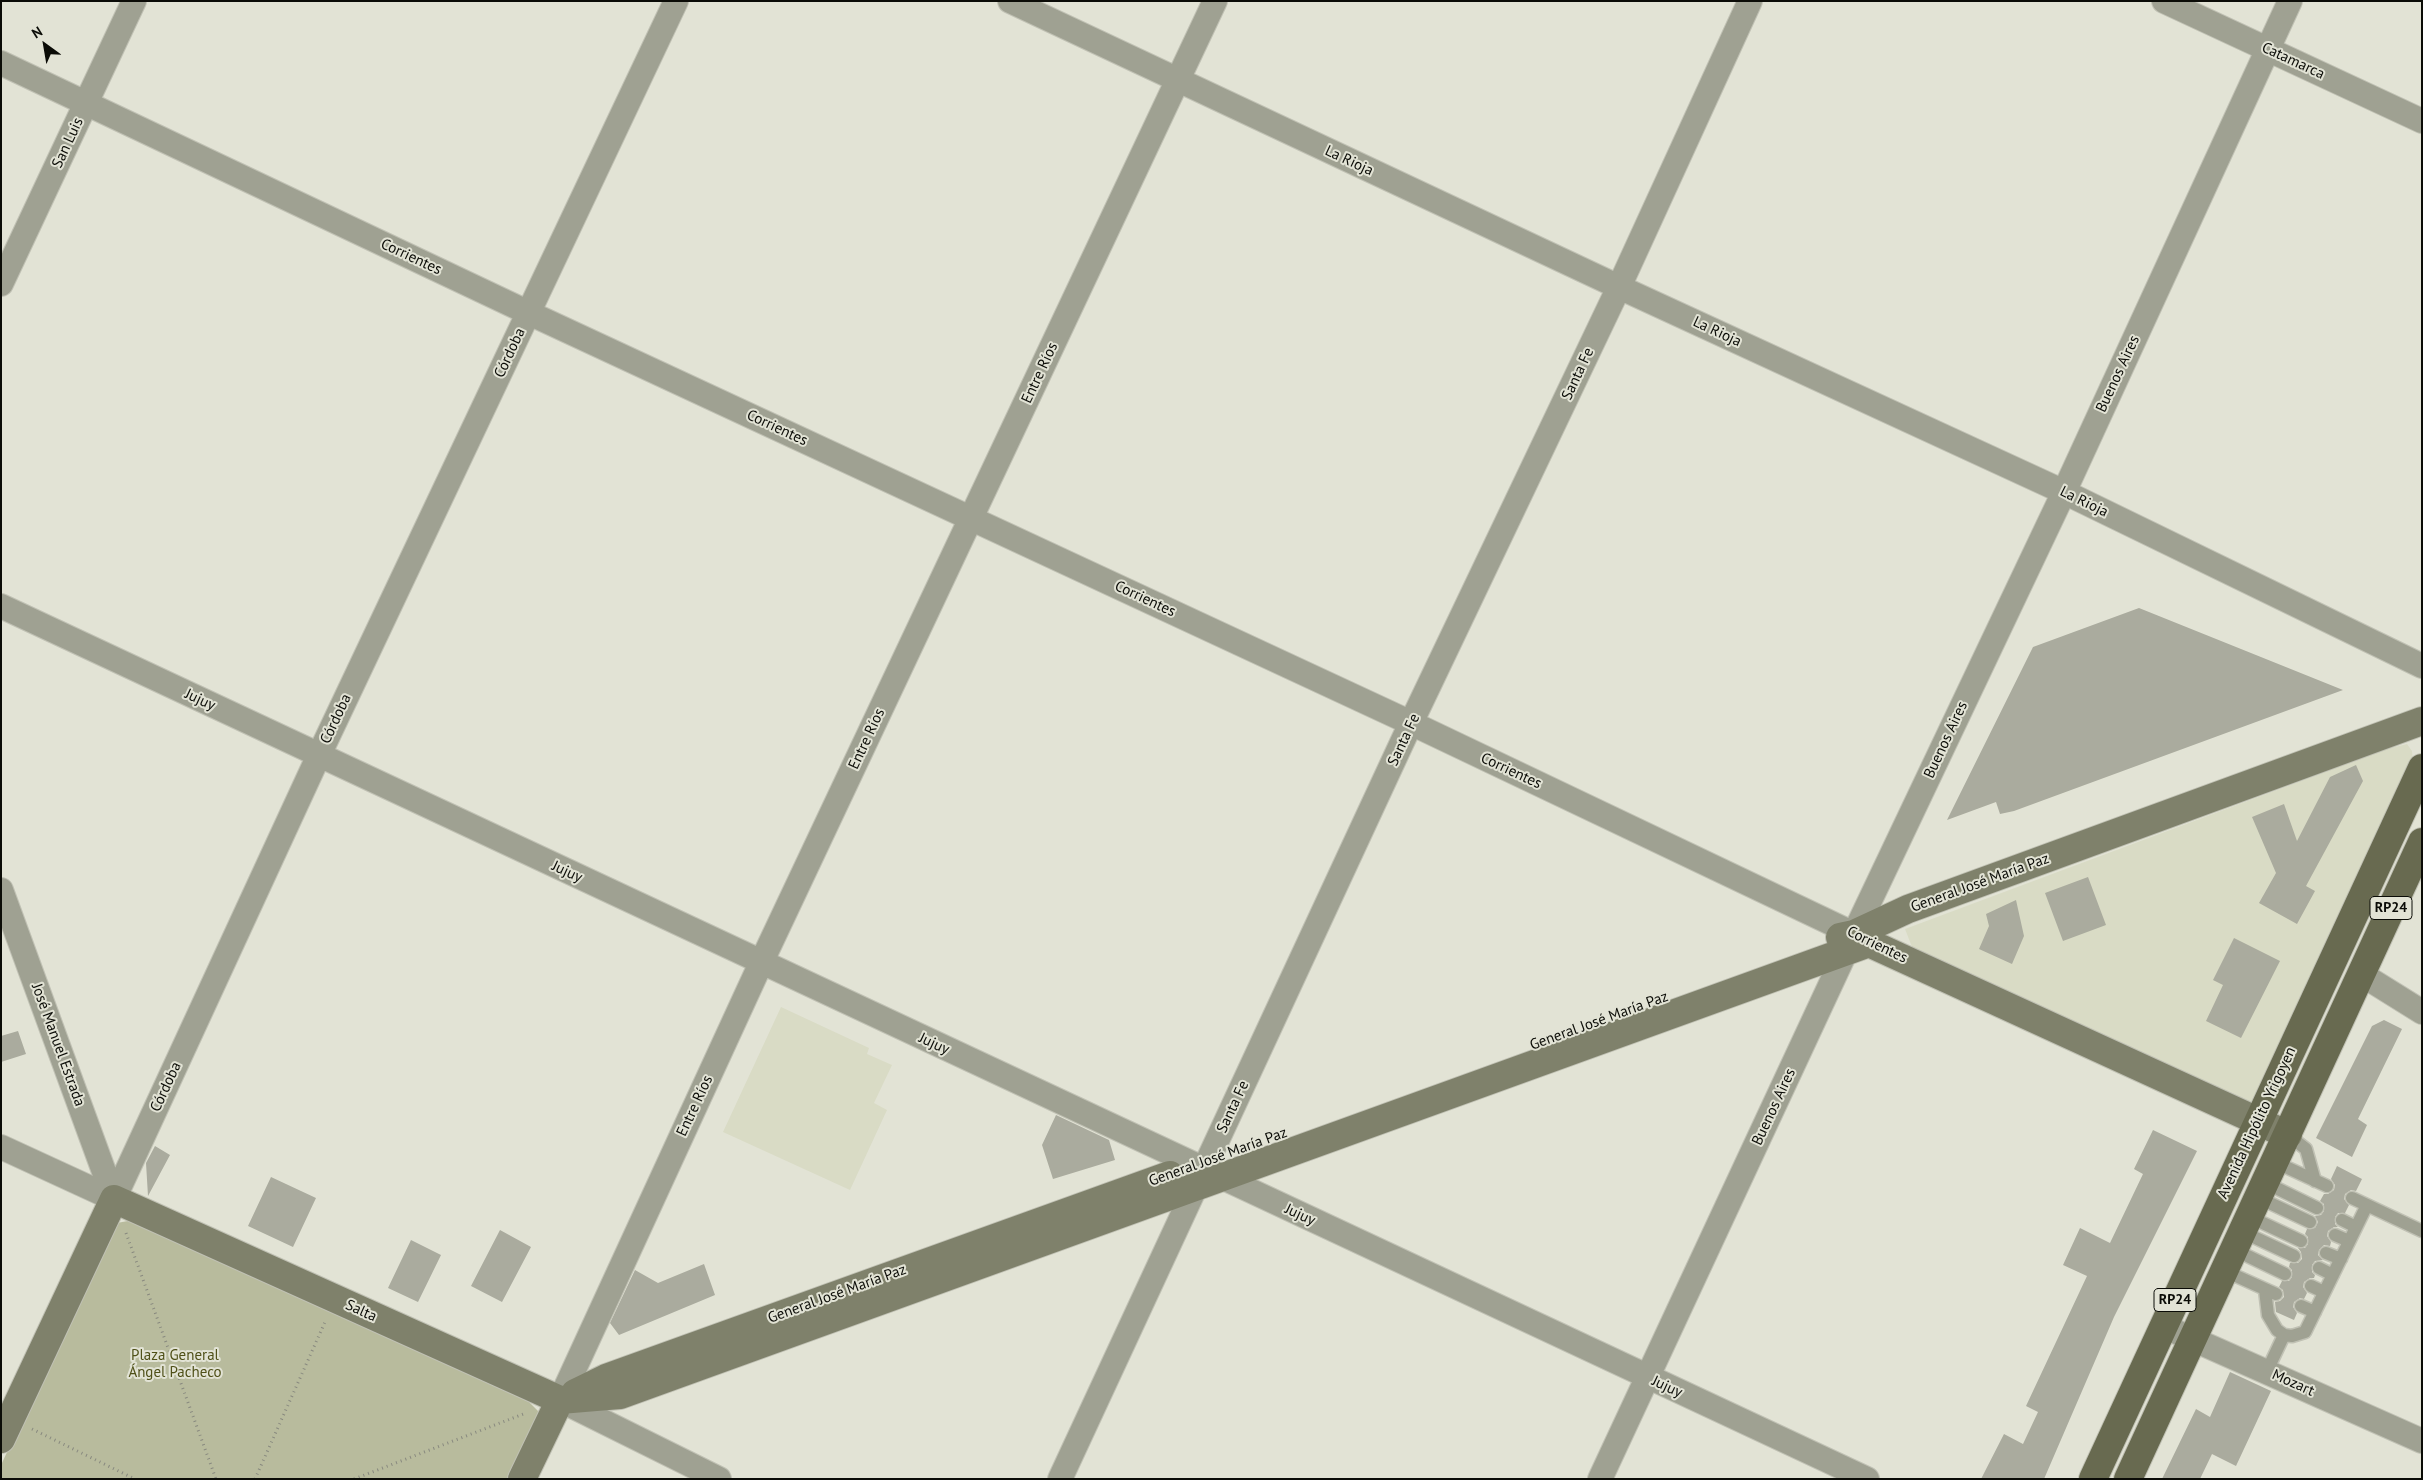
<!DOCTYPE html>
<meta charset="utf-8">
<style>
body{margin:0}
#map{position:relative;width:2423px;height:1480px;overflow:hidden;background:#e2e3d5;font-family:"PT Sans",sans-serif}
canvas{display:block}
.frame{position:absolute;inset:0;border:2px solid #0b0c07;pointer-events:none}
.north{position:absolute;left:20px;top:20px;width:50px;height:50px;-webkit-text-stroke:4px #e2e3d5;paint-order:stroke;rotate:328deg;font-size:14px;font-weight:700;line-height:20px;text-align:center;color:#0b0c07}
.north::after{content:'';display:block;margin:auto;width:18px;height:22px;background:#0b0c07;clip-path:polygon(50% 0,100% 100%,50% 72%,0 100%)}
</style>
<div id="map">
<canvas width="2423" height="1480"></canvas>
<div class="frame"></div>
<div class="north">N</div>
</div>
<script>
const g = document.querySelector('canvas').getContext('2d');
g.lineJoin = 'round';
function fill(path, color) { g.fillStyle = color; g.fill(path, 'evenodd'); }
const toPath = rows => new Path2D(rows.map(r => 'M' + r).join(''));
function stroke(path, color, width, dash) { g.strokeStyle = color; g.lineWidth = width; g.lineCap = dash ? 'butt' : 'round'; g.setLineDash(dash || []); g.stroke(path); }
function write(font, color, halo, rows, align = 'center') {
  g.font = font + ' "PT Sans",sans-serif'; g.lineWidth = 4; g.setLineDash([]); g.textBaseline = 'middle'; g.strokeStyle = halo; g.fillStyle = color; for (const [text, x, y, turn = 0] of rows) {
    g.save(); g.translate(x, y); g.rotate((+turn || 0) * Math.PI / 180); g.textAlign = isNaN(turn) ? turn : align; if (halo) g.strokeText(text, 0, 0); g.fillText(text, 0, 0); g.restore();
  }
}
const built = toPath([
 [2407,744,2412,751,2413,761,2251,1103,1912,947,1905,929,2387,749],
 [781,1007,869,1048,867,1054,892,1065,874,1103,887,1110,850,1190,723,1132]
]);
const green = toPath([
 [133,1220,529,1402,538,1411,537,1423,511,1479,1,1479,1,1465,110,1233,117,1223]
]);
const building = toPath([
 [2139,608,2343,690,2014,811,2000,814,1996,802,1947,820,2033,647],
 [2356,765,2363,781,2306,886,2315,891,2297,924,2259,903,2276,873,2252,817,2284,804,2297,841,2330,777],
 [2088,877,2106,925,2063,941,2045,893],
 [2016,900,2024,936,2012,964,1979,949,1989,926,1986,914],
 [2234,938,2280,961,2241,1038,2206,1021,2223,985,2213,980],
 [2384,1020,2402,1029,2358,1119,2367,1125,2352,1157,2316,1138,2372,1026],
 [18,1031,26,1054,1,1062,1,1036],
 [1056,1115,1109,1140,1115,1160,1053,1179,1042,1145],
 [2153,1130,2197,1151,2114,1317,2044,1479,1981,1479,2004,1434,2023,1444,2038,1412,2026,1406,2087,1276,2063,1265,2080,1228,2110,1243,2143,1174,2134,1169],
 [155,1146,170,1155,148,1196,146,1163],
 [2337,1166,2362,1179,2356,1191,2351,1190,2345,1194,2344,1199,2349,1205,2345,1213,2338,1213,2335,1217,2335,1224,2338,1227,2334,1227,2328,1231,2327,1236,2331,1242,2330,1246,2324,1245,2319,1250,2318,1255,2323,1260,2315,1261,2312,1265,2312,1272,2315,1275,2314,1278,2310,1278,2304,1282,2303,1287,2307,1293,2304,1299,2300,1298,2294,1302,2293,1307,2297,1313,2294,1320,2276,1312,2275,1302,2280,1301,2284,1297,2283,1290,2279,1287,2282,1281,2289,1281,2292,1277,2292,1270,2289,1267,2290,1263,2298,1263,2302,1259,2301,1252,2298,1248,2305,1248,2308,1244,2308,1237,2305,1234,2307,1229,2315,1228,2318,1222,2315,1216,2321,1215,2324,1211,2324,1204,2320,1201,2324,1194,2328,1194,2334,1190,2335,1185,2331,1179],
 [271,1177,316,1198,293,1247,248,1226],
 [500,1230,531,1247,502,1302,471,1286],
 [411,1240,441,1255,418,1302,388,1288],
 [704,1264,715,1295,619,1335,610,1323,635,1270,658,1283],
 [2230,1372,2271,1391,2236,1466,2212,1454,2200,1479,2162,1479,2196,1409,2210,1417]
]);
const path = toPath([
 [126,1233,216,1479],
 [32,1429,135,1479],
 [255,1479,325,1322],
 [354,1479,526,1413]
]);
const lane = toPath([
 [2288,1135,2306,1149,2315,1181],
 [2275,1162,2327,1186],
 [2266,1183,2317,1208],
 [2259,1198,2310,1222],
 [2352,1198,2422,1231],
 [2250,1217,2301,1241],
 [2342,1220,2356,1227],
 [2243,1232,2294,1256],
 [2335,1235,2349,1241],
 [2235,1250,2285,1274],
 [2326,1253,2341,1259],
 [2319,1268,2333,1275],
 [2225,1271,2276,1294],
 [2311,1286,2324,1292],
 [2265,1290,2268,1315,2277,1330,2284,1335,2292,1336,2305,1332,2367,1205],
 [2301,1306,2315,1312],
 [2267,1371,2284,1335]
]);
const street = toPath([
 [1010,1,1619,287,2064,492,2422,666],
 [2164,1,2422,121],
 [1,63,529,313,1411,723,1854,934],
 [1,284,134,1],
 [1,606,1867,1479],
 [1,890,114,1199],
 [2361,974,2422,1012],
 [1,1147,114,1199],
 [114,1199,319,755,676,1],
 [2163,1326,2422,1441],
 [719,1479,560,1400,761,963,1215,1],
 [1060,1479,1411,723,1619,287,1750,1],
 [1600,1479,1854,934,2064,492,2290,1]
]);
const secondary = toPath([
 [1854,934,1869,943,2288,1135],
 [1840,937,1854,934,1908,909,2422,721],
 [575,1393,606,1378,1170,1175],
 [1,1439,114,1199,560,1400,620,1395,1869,943],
 [522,1479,560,1400]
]);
const primary = toPath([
 [2093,1479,2422,768],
 [2128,1479,2422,842]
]);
const shields = [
 [2391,908,42],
 [2175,1300,42]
];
const shieldNames = [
 ["RP24",2391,908],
 ["RP24",2175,1300]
];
const streetNames = [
 ["Catamarca",2293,61,25],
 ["San Luis",68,143,-65],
 ["La Rioja",1349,161,25],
 ["Corrientes",411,257,25],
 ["La Rioja",1717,332,25],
 ["Córdoba",510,353,-65],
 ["Entre Ríos",1040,373,-65],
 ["Santa Fe",1578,374,-65],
 ["Buenos Aires",2118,374,-65],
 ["Corrientes",777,428,25],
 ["La Rioja",2084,502,26],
 ["Corrientes",1145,599,25],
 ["Jujuy",200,700,25],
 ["Córdoba",336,719,-65],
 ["Entre Ríos",867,739,-65],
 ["Santa Fe",1404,740,-65],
 ["Buenos Aires",1946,740,-65],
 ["Corrientes",1511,771,25],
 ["Jujuy",567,872,25],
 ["General José María Paz",1980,883,-20],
 ["Corrientes",1877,945,26],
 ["General José María Paz",1599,1021,-20],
 ["Jujuy",934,1044,25],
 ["José Manuel Estrada",58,1045,70],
 ["Córdoba",166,1087,-65],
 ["Entre Ríos",695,1106,-65],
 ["Santa Fe",1233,1107,-65],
 ["Buenos Aires",1774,1107,-65],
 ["Avenida Hipólito Yrigoyen",2257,1123,-65],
 ["General José María Paz",1218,1157,-20],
 ["Jujuy",1300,1215,25],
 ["General José María Paz",837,1294,-20],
 ["Salta",361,1311,24],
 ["Mozart",2293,1383,24],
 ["Jujuy",1667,1387,25]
];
const parkNames = [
 ["Plaza General",175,1356],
 ["Ángel Pacheco",175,1373]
];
fill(built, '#d9dbc5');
fill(green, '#b8bb9d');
fill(building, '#aaab9e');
stroke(lane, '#c0c1b4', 15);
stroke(street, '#c0c1b4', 26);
stroke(secondary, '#c0c1b4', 30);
stroke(primary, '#c0c1b4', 30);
stroke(path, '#88897f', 3, [1, 4]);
stroke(lane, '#9fa192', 12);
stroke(street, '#9fa192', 24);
stroke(secondary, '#7f816b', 28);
stroke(primary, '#686a50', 28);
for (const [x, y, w] of shields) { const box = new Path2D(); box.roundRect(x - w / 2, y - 11.5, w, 23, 4); g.fillStyle = '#e2e3d5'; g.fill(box); stroke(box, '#0b0c07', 1); }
write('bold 14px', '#0b0c07', null, shieldNames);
write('15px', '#0b0c07', '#e2e3d5', streetNames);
write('15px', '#4f5018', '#e2e3d5', parkNames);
</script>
